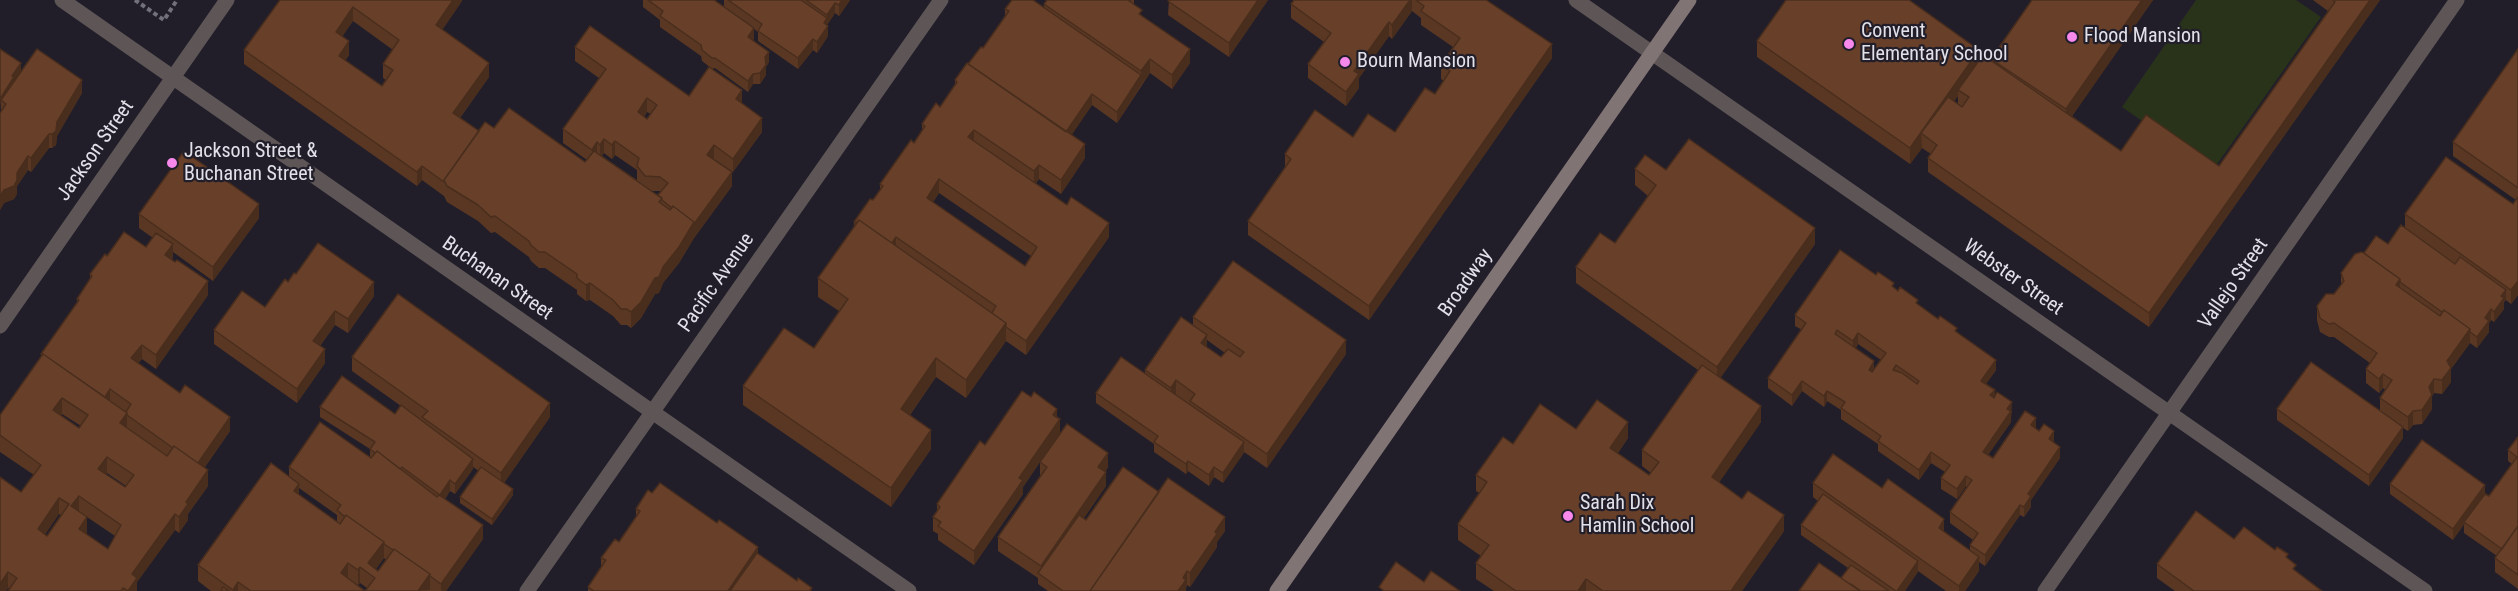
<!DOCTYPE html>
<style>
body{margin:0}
canvas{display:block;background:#211e2a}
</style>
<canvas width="2518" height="591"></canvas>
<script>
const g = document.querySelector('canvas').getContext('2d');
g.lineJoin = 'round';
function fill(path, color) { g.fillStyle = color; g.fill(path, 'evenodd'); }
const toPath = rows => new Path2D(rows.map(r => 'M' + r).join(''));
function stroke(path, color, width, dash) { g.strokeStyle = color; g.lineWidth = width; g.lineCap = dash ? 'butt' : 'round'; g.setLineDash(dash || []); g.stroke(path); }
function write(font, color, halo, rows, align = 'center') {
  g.font = font + ' "Roboto Condensed",sans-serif'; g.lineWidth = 4.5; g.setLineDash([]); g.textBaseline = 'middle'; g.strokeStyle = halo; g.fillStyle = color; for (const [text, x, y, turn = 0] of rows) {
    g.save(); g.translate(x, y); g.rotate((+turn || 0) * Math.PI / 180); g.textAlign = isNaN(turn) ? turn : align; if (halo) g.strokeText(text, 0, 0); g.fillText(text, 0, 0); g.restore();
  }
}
const green = toPath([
 [2196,0,2296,0,2321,17,2213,170,2122,107]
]);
const path = toPath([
 [135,0,164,20,177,0]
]);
const street = toPath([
 [62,0,909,591],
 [1576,0,2425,591],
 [0,326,227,0],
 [527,591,941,0],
 [2045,591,2457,0]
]);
const secondary = toPath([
 [1277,591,1689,0]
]);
const wall = toPath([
 [280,0,462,0,462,1,442,30,489,77,460,118,479,131,494,128,585,162,587,160,563,143,563,129,599,78,575,61,575,47,689,96,711,68,702,61,701,56,660,27,660,20,643,7,643,0,714,0,724,7,724,0,850,0,839,16,835,13,827,25,828,36,817,53,813,50,798,69,758,41,758,32,754,29,754,39,753,40,769,62,766,67,766,75,760,84,753,84,748,92,715,68,712,69,742,103,762,132,733,172,714,159,732,186,694,238,679,263,663,283,659,293,655,294,641,318,631,328,627,325,621,325,613,316,590,300,586,301,577,294,577,290,545,268,539,268,531,261,529,257,495,232,491,233,478,221,447,202,444,196,422,180,417,186,244,64,244,50],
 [353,21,393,50,383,64,383,78,386,80,382,86,345,61,349,55,342,36],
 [647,112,651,114,647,119,644,117],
 [604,153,612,159,615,155,637,170,637,180,602,156],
 [651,191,660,191,661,192,658,195],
 [1134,0,1134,5,1142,16,1190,63,1172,89,1150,73,1117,123,1092,105,1071,135,1085,158,1061,194,1039,179,1036,183,1109,237,1026,355,1006,341,966,398,936,377,910,415,931,449,891,507,743,405,743,386,814,348,839,311,818,297,818,278,854,227,854,222,873,200,880,191,880,184,914,143,922,132,922,124,940,107,955,86,955,80,983,48,1005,16,1005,9,1044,7,1044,4],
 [939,193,1031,256,1025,266,933,202],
 [1169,0,1268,0,1229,57,1168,15],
 [1294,0,1486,0,1552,58,1369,320,1248,235,1248,221,1285,168,1285,154,1353,137,1395,132,1435,94,1444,81,1441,79,1441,65,1453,47,1421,25,1421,18,1412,11,1392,39,1389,36,1359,78,1359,88,1346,106,1308,78,1308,64,1324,42,1291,18,1291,4],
 [2032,0,2153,0,2072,116,2121,151,2219,166,2328,11,2313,0,2380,0,2149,327,1928,172,1928,158,1931,154,1922,148,1910,164,1757,57,1757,41,1991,61,1991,59],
 [1958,96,1958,104,1954,101],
 [0,49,21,72,82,93,57,136,56,145,52,148,49,148,31,172,28,170,17,186,17,194,14,199,4,203,0,210,0,113,1,112],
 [2518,49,2518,295,2511,304,2506,300,2504,302,2504,309,2494,322,2491,320,2489,323,2489,332,2477,348,2470,343,2451,369,2451,382,2442,394,2434,393,2432,396,2432,409,2422,424,2413,425,2408,431,2403,428,2403,438,2369,486,2277,420,2277,409,2380,411,2380,398,2386,390,2383,388,2379,393,2366,383,2366,369,2370,363,2334,337,2329,337,2320,332,2317,320,2317,306,2334,294,2341,285,2341,273,2364,253,2388,244,2405,228,2405,214,2513,204,2516,200,2453,156,2453,142],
 [1635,169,1666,170,1815,244,1720,378,1761,422,1719,482,1784,531,1742,591,1494,591,1476,579,1476,563,1481,556,1458,540,1458,524,1480,493,1476,491,1476,475,1513,444,1576,429,1628,438,1618,453,1649,475,1651,473,1642,466,1642,450,1698,370,1576,283,1576,267,1615,243,1648,196,1635,185],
 [139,214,259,218,213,281,173,252,173,258,172,260,208,295,156,369,142,359,138,363,230,431,205,467,208,486,188,514,188,520,179,533,175,530,137,582,137,591,8,591,10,589,8,588,6,591,0,591,21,492,34,475,0,452,0,415,41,358,41,354,77,304,77,299,90,280,90,274,107,256,146,247,153,238,139,228],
 [62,414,81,426,79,428,60,415],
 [107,473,126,486,125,487,106,474],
 [59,514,61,515,47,536,45,534],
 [87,517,115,536,108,549,86,534,87,533],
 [288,282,374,296,348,333,335,325,320,346,325,363,297,403,214,344,214,330,265,307],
 [1894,288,1957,332,1996,370,1986,384,1995,396,2012,412,2011,414,2011,422,1988,455,1993,458,2036,429,2054,442,2060,458,2031,500,2031,507,2024,517,2020,515,1985,566,1979,562,1979,571,1965,591,1946,591,1918,571,1905,591,1799,591,1841,578,1848,568,1801,535,1801,525,1818,501,1813,497,1813,483,1944,532,1970,550,1970,545,1973,540,1950,523,1950,512,1967,487,1966,486,1957,499,1941,489,1941,478,1945,472,1931,463,1919,480,1878,451,1878,444,1841,419,1841,410,1827,401,1824,407,1802,391,1792,406,1768,388,1768,378,1802,330,1795,326,1795,315],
 [1858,344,1881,360,1874,369,1856,348],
 [1193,317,1346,354,1267,468,1244,452,1223,483,1214,477,1209,486,1188,471,1186,474,1154,452,1154,444,1096,403,1096,393,1145,373,1145,370,1193,325],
 [1207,340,1225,353,1221,357,1207,347],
 [352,357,550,417,504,483,513,495,492,525,460,503,460,497,479,471,473,467,473,469,455,494,450,491,445,499,483,539,446,591,211,591,198,581,198,565,289,476,289,467,370,457,370,449,320,417,320,407,395,414,401,406,352,371],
 [299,488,337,515,337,522,299,495],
 [384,558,386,560,378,571,376,569],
 [360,583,367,588,365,591,358,585],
 [1057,417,1060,433,1108,467,1105,472,1106,486,1084,518,1086,520,1159,492,1225,531,1217,542,1217,547,1190,587,1187,585,1186,588,1186,591,1048,591,1038,584,1038,578,998,551,998,537,1040,476,1040,462,1023,487,1023,494,974,565,938,540,938,534,933,531,933,517,937,512,937,504,985,445],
 [2518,437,2518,589,2495,572,2495,558,2497,556,2464,533,2464,523,2453,540,2390,494,2390,484,2485,494,2489,496,2512,464,2508,461,2508,450],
 [636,509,758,554,812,591,588,591,588,587,601,567,601,558,619,542,636,517],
 [2234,539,2288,559,2296,572,2322,591,2175,591,2157,578,2157,564]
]);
const shadedWall = toPath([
 [453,0,462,0,462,1,436,39,436,25],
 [842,0,850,0,839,16,839,5],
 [1258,0,1268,0,1229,57,1229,43],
 [1410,0,1412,0,1412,11,1392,39,1392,25],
 [2142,0,2153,0,2066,125,2066,109],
 [2370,0,2380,0,2149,327,2149,313],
 [835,3,835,13,827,25,827,15],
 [353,7,353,21,336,46,336,32],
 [827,18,827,28,828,26,828,36,817,53,817,42,824,23],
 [1389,22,1389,36,1359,78,1359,88,1346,106,1346,92,1354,71],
 [754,28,754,39,748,47,748,37],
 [813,39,813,50,798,69,798,58],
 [349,41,349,55,339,70,339,56],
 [1552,44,1552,58,1369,320,1369,306],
 [1190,49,1190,63,1172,89,1172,75],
 [1979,50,1979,66,1958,90,1958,96,1928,138,1921,133,1922,148,1910,164,1910,148],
 [769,52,769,62,766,67,766,75,760,84,760,73,765,57],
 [1150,59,1150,73,1141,85,1141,71],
 [21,63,21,73,1,100,0,110,0,99,12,76],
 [489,63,489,77,453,127,453,113],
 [753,74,753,84,748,92,748,81],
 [1141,75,1141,85,1117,123,1117,112],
 [82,80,82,93,57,136,56,145,52,148,52,134,57,122],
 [742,90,742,104,736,99],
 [1092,94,1092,105,1065,145,1065,134],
 [647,98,647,112,638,126,638,112],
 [762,118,762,132,733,172,733,159],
 [974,130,974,143,968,137],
 [49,134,49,148,31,172,31,158],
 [604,139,604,153,600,159,600,145],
 [615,141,615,155,612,159,612,145],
 [597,142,597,156,592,164,592,150],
 [1085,144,1085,158,1061,194,1061,180],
 [714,145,714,159,707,155],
 [28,156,28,170,17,186,17,194,14,199,4,203,0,210,0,196,17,173],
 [1039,165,1039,179,1034,185,1034,171],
 [422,166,422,180,417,186,417,172],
 [732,172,732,186,694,238,679,263,663,283,659,293,655,294,641,318,631,328,631,312,694,222],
 [939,179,939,193,927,212,927,198],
 [259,204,259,218,213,281,213,267],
 [1109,223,1109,237,1026,355,1026,341],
 [1815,228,1815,244,1717,383,1717,367],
 [896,237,896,251,890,247],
 [173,244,173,258,165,269,165,255],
 [2400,279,2400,293,2396,285],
 [208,281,208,295,156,369,156,355],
 [2518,281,2518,295,2511,304,2511,290],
 [374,282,374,296,348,333,348,319],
 [590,283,590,300,586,301,586,285],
 [2506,290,2506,300,2504,302,2504,309,2494,322,2494,312,2501,296],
 [2491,309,2491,320,2489,323,2489,332,2477,348,2477,337,2485,318],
 [335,311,335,325,313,355,313,341],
 [1006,323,1006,341,966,398,966,380],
 [2470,329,2470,343,2451,369,2451,382,2442,394,2442,380,2447,361],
 [1858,333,1858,344,1853,352,1853,341],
 [1207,335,1207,349,1201,343],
 [1346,340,1346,354,1267,468,1267,454],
 [142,345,142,359,131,372,131,358],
 [325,349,325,363,297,403,297,389],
 [936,358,936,377,901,427,901,409],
 [1996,360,1996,370,1981,391,1981,381],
 [1874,361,1874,371,1869,380,1869,370],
 [2383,374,2383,388,2379,393,2379,379],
 [2434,379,2434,393,2432,396,2432,409,2422,424,2422,410,2429,387],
 [1176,380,1176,394,1171,402,1171,388],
 [1802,381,1802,391,1792,406,1792,395],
 [110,389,110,403,103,399],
 [1995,390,1995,401,1990,395],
 [1827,391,1827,401,1824,407,1824,396],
 [62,398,62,414,53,426,53,410],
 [2012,402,2011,422,1983,462,1983,452],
 [550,403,550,417,501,487,501,473],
 [1761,406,1761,422,1712,493,1712,477],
 [1057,409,1057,422,1053,415],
 [2413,411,2413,425,2408,431,2408,417],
 [127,413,127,429,120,423],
 [230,417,230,431,197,478,197,464],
 [2036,418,2036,429,2031,425],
 [1060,419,1060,433,1023,487,1023,494,974,565,974,551,1019,478],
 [1628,422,1628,438,1610,464,1610,448],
 [2403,427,2403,438,2369,486,2369,475],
 [931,430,931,449,891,507,891,488],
 [2054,431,2054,442,2049,450,2049,439],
 [1244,442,1244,453,1223,483,1223,473],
 [2060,447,2060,458,2031,500,2031,507,2024,517,2024,507,2028,494],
 [1931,452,1931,463,1919,480,1919,470],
 [1108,453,1108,467,1098,481,1098,467],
 [107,457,107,473,98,485,98,469],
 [473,459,473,469,455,494,455,484],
 [1188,461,1188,471,1186,474,1186,464],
 [1214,467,1214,477,1209,486,1209,475],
 [208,470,208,486,188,514,188,520,179,533,179,517,186,502],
 [1106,472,1106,486,1043,577,1041,575,1041,566],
 [1966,476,1966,486,1957,499,1957,489],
 [450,480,450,491,440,505,440,495],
 [299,484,299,500,294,491],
 [2485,485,2485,496,2453,540,2453,529],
 [513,489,513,495,492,525,492,519],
 [79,496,79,512,71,506],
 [59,498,59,514,38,545,38,529],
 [2020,505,2020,515,1985,566,1985,555],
 [175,514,175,530,137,582,137,591,128,591,132,574],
 [1784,515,1784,531,1742,591,1731,591],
 [87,517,87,533,79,545,79,529],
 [1225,517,1225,531,1217,542,1217,547,1190,587,1190,573,1215,532],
 [1944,519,1944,533,1939,528],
 [483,525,483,539,446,591,441,591,441,584],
 [384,542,384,558,371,575,368,563],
 [758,547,758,561,738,591,728,591],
 [1979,557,1979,571,1965,591,1959,591,1959,586],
 [1918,561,1918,572,1905,591,1897,591],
 [348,563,348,579,341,573],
 [360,567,360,583,358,586,358,570],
 [1187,571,1187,585,1186,588,1186,591,1178,591,1183,578],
 [8,572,8,588,6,591,0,591,0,584],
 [430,574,430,590,418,591],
 [1586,579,1586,591,1578,591],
 [238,582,238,591,233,591,233,590]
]);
const building = toPath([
 [280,0,453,0,436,25,489,63,453,113,479,131,444,180,444,182,422,166,417,172,244,50,280,0],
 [353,7,399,40,383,64,393,70,382,86,339,56,349,41,336,32,353,7],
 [648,0,714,0,754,28,748,37,769,52,765,57,766,65,760,73,753,74,748,81,715,58,712,58,702,50,701,45,660,16,663,11,648,0],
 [728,0,801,0,827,18,824,23,828,26,817,42,813,39,798,58,758,31,762,24,728,0],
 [806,0,842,0,839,5,835,3,827,15,806,0],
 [1012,0,1033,0,1141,75,1117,112,1092,94,1066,132,968,64,981,47,983,48,1009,11,1005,9,1012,0],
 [1047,0,1130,0,1129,1,1142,10,1139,14,1190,49,1172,75,1150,59,1141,71,1044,4,1047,0],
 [1169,0,1258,0,1229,43,1168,1,1169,0],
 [1294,0,1410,0,1392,25,1389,22,1354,71,1359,74,1346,92,1308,64,1331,33,1291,4,1294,0],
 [1416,0,1486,0,1552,44,1369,306,1248,221,1291,159,1285,154,1315,110,1353,137,1368,114,1395,132,1425,88,1435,94,1450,71,1441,65,1460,38,1421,11,1424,6,1416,0],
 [1786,0,1909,0,1979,50,1910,148,1757,41,1786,0],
 [2032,0,2142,0,2066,109,1991,59,2032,0],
 [2333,0,2370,0,2149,313,1928,158,1937,145,1921,133,1948,97,1962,107,1969,97,1958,90,1983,55,2121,151,2146,115,2219,166,2335,2,2333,0],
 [590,26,689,96,709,67,742,90,736,99,762,118,733,159,714,145,707,155,732,172,694,224,694,222,673,206,672,208,662,200,662,198,658,195,668,183,660,177,645,176,637,166,639,158,615,141,612,145,604,139,600,145,597,142,592,150,563,129,606,69,575,47,590,26],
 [647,98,657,105,647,119,638,112,647,98],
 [0,49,21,63,12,76,14,77,0,99,0,49],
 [37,49,82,80,57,122,56,131,52,134,49,134,31,158,28,156,17,173,17,180,14,186,4,190,0,196,0,113,6,104,1,100,37,49],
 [2518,49,2518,188,2453,142,2518,49],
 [967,63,1085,144,1061,180,1039,165,1034,171,974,130,968,137,1067,205,1071,197,1109,223,1026,341,1006,327,1006,323,992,313,996,306,896,237,892,243,859,220,856,223,854,222,870,199,873,200,883,186,880,184,911,140,914,143,925,126,922,124,936,103,940,107,957,82,955,80,967,63],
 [939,179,1037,247,1025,266,927,198,939,179],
 [509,108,585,162,594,151,657,195,662,198,659,202,670,210,673,206,694,222,679,247,663,267,659,277,655,278,641,302,631,312,627,309,621,309,613,300,590,283,586,285,577,278,577,274,545,252,539,252,531,245,529,241,495,216,491,217,478,205,447,186,444,180,485,122,494,128,509,108],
 [1689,139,1815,228,1717,367,1576,267,1600,233,1615,243,1656,185,1635,169,1645,155,1666,170,1689,139],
 [184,151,259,204,213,267,139,214,184,151],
 [2446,157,2513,204,2518,197,2518,281,2511,290,2405,214,2446,157],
 [859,220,1006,323,966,380,936,358,901,409,931,430,891,488,743,386,784,328,814,348,848,299,818,278,859,220],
 [2401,225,2455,264,2460,257,2506,290,2501,296,2504,298,2494,312,2491,309,2485,318,2489,321,2477,337,2470,332,2470,329,2444,310,2442,312,2400,282,2400,279,2364,253,2376,236,2388,244,2401,225],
 [124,232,146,247,156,233,173,244,165,255,175,262,177,260,208,281,156,355,142,345,131,358,180,393,185,385,230,417,198,463,174,446,173,448,127,415,127,413,126,412,131,404,110,389,105,397,43,354,42,355,41,354,79,300,77,299,92,276,90,274,105,254,107,256,124,232],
 [318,243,374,282,348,319,335,311,313,341,325,349,297,389,214,330,242,291,265,307,285,279,288,282,294,273,296,274,318,243],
 [1840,250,1876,275,1878,272,1894,283,1892,286,1898,291,1900,287,1918,300,1916,303,1938,319,1940,316,1957,328,1955,331,1996,360,1981,381,1995,390,1990,395,1994,398,1997,392,2012,402,2007,409,2011,411,1983,452,1993,458,2025,411,2036,418,2031,425,2039,431,2044,424,2054,431,2049,439,2060,447,2028,494,2031,496,2024,507,2020,505,1985,555,1970,545,1978,533,1950,512,1972,480,1966,476,1957,489,1941,478,1950,465,1931,452,1919,470,1878,441,1881,436,1841,408,1845,402,1827,391,1824,396,1802,381,1792,395,1768,378,1806,323,1795,315,1840,250],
 [1837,330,1853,341,1858,333,1886,353,1872,372,1869,370,1874,361,1835,334,1837,330],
 [1896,365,1919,381,1917,384,1902,373,1893,370,1896,365],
 [2362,252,2400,279,2396,285,2440,316,2444,310,2470,329,2447,361,2451,368,2442,380,2434,379,2429,387,2432,395,2422,410,2413,411,2408,417,2380,398,2392,380,2383,374,2379,379,2366,369,2377,353,2334,323,2329,324,2320,318,2317,306,2326,294,2334,294,2344,281,2341,273,2355,254,2362,252],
 [1233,261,1346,340,1267,454,1190,401,1195,394,1176,380,1171,388,1145,370,1181,317,1207,335,1201,343,1221,357,1228,349,1240,357,1244,352,1193,317,1233,261],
 [398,294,550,403,501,473,422,417,428,411,352,357,398,294],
 [43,354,127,413,120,423,167,456,174,446,208,470,186,502,188,504,179,517,175,514,132,574,137,578,128,591,123,588,121,591,8,591,17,578,8,572,0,584,0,477,21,492,41,465,0,435,0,415,43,354],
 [62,398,88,415,79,428,53,410,62,398],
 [107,457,134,475,125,487,98,469,107,457],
 [79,496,121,525,108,549,79,529,87,517,71,506,79,496],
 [59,498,69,504,47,536,38,529,59,498],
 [1121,357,1244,442,1223,473,1214,467,1209,475,1188,461,1186,464,1154,442,1158,436,1096,393,1121,357],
 [2311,362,2403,427,2369,475,2277,409,2311,362],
 [1702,365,1761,406,1712,477,1742,499,1748,491,1784,515,1731,591,1603,591,1586,579,1578,591,1516,591,1476,563,1489,545,1458,524,1487,482,1476,475,1503,437,1513,444,1540,404,1576,429,1597,400,1628,422,1610,448,1649,475,1659,462,1642,450,1702,365],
 [342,376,395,414,401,405,473,459,455,484,450,480,440,495,402,467,400,469,377,451,375,453,370,449,375,442,320,407,342,376],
 [1022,391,1031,397,1034,392,1057,409,1053,415,1060,419,1019,478,1023,480,974,551,938,526,941,522,933,517,940,507,937,504,980,441,985,445,1022,391],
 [320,422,371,458,377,451,437,497,439,495,483,525,441,584,430,576,430,574,394,549,393,550,384,544,384,542,346,515,345,517,337,510,341,505,289,467,320,422],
 [1067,424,1108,453,1098,467,1106,472,1041,566,998,537,1047,467,1040,462,1067,424],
 [2518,437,2518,526,2502,549,2464,522,2485,494,2489,496,2517,457,2508,450,2518,437],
 [2422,440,2485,485,2453,529,2390,484,2422,440],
 [1833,454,1882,488,1888,479,1944,519,1939,528,1979,557,1959,586,1813,483,1833,454],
 [271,463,299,484,294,491,340,524,346,515,384,542,368,563,378,571,394,549,430,574,418,591,251,591,238,582,233,590,198,565,271,463],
 [348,563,358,570,360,567,375,578,365,591,341,573,348,563],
 [481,467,513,489,492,519,460,497,481,467],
 [1123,467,1159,492,1090,591,1063,591,1038,573,1079,515,1086,520,1123,467],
 [1168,478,1225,517,1215,532,1217,534,1190,573,1187,571,1183,578,1186,580,1178,591,1090,591,1168,478],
 [660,483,717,523,719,520,758,547,728,591,594,591,588,587,606,560,601,558,615,539,619,542,640,511,636,509,648,490,652,493,660,483],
 [1823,494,1918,561,1897,591,1896,591,1801,525,1823,494],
 [2196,511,2234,539,2244,527,2275,550,2277,547,2288,554,2286,557,2296,565,2293,569,2322,591,2194,591,2157,564,2196,511],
 [2518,526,2518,575,2495,558,2518,526],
 [757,553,797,581,798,578,812,588,810,590,811,591,730,591,757,553],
 [1396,562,1424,582,1431,571,1460,591,1384,591,1379,587,1396,562],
 [1819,563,1860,591,1799,591,1819,563],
 [1851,565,1889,591,1861,591,1851,584,1850,584,1841,578,1851,565],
 [223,587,229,591,221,591,223,587]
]);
const markers = [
 [2072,37,6,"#f788ec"],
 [1849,44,6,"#f788ec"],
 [1345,62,6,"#f788ec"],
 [172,163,6,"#f788ec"],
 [1568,516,6,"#f788ec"]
];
const poiNames = [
 ["Convent",1861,32],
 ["Elementary School",1861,55],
 ["Flood Mansion",2084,37],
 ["Bourn Mansion",1357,62],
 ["Jackson Street &",184,152],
 ["Buchanan Street",184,175],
 ["Sarah Dix",1580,504],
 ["Hamlin School",1580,527]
];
const streetNames = [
 ["Jackson Street",96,151,-55],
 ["Webster Street",2013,278,35],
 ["Buchanan Street",497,279,35],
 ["Pacific Avenue",717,283,-55],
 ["Broadway",1466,283,-55],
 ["Vallejo Street",2234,284,-55]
];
fill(green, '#29331a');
stroke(path, '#72707a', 4, [4.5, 3]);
stroke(street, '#5e5656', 15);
stroke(secondary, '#817474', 15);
fill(wall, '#593723');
fill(shadedWall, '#492d1d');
fill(building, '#684029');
stroke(building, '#492d1d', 1.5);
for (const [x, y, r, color] of markers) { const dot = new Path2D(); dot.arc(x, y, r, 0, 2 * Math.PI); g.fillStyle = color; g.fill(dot); stroke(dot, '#211e2a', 2); }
write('20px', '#e2e1e9', '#211e2a', poiNames, 'left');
write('20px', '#e2e1e9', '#211e2a', streetNames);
</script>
